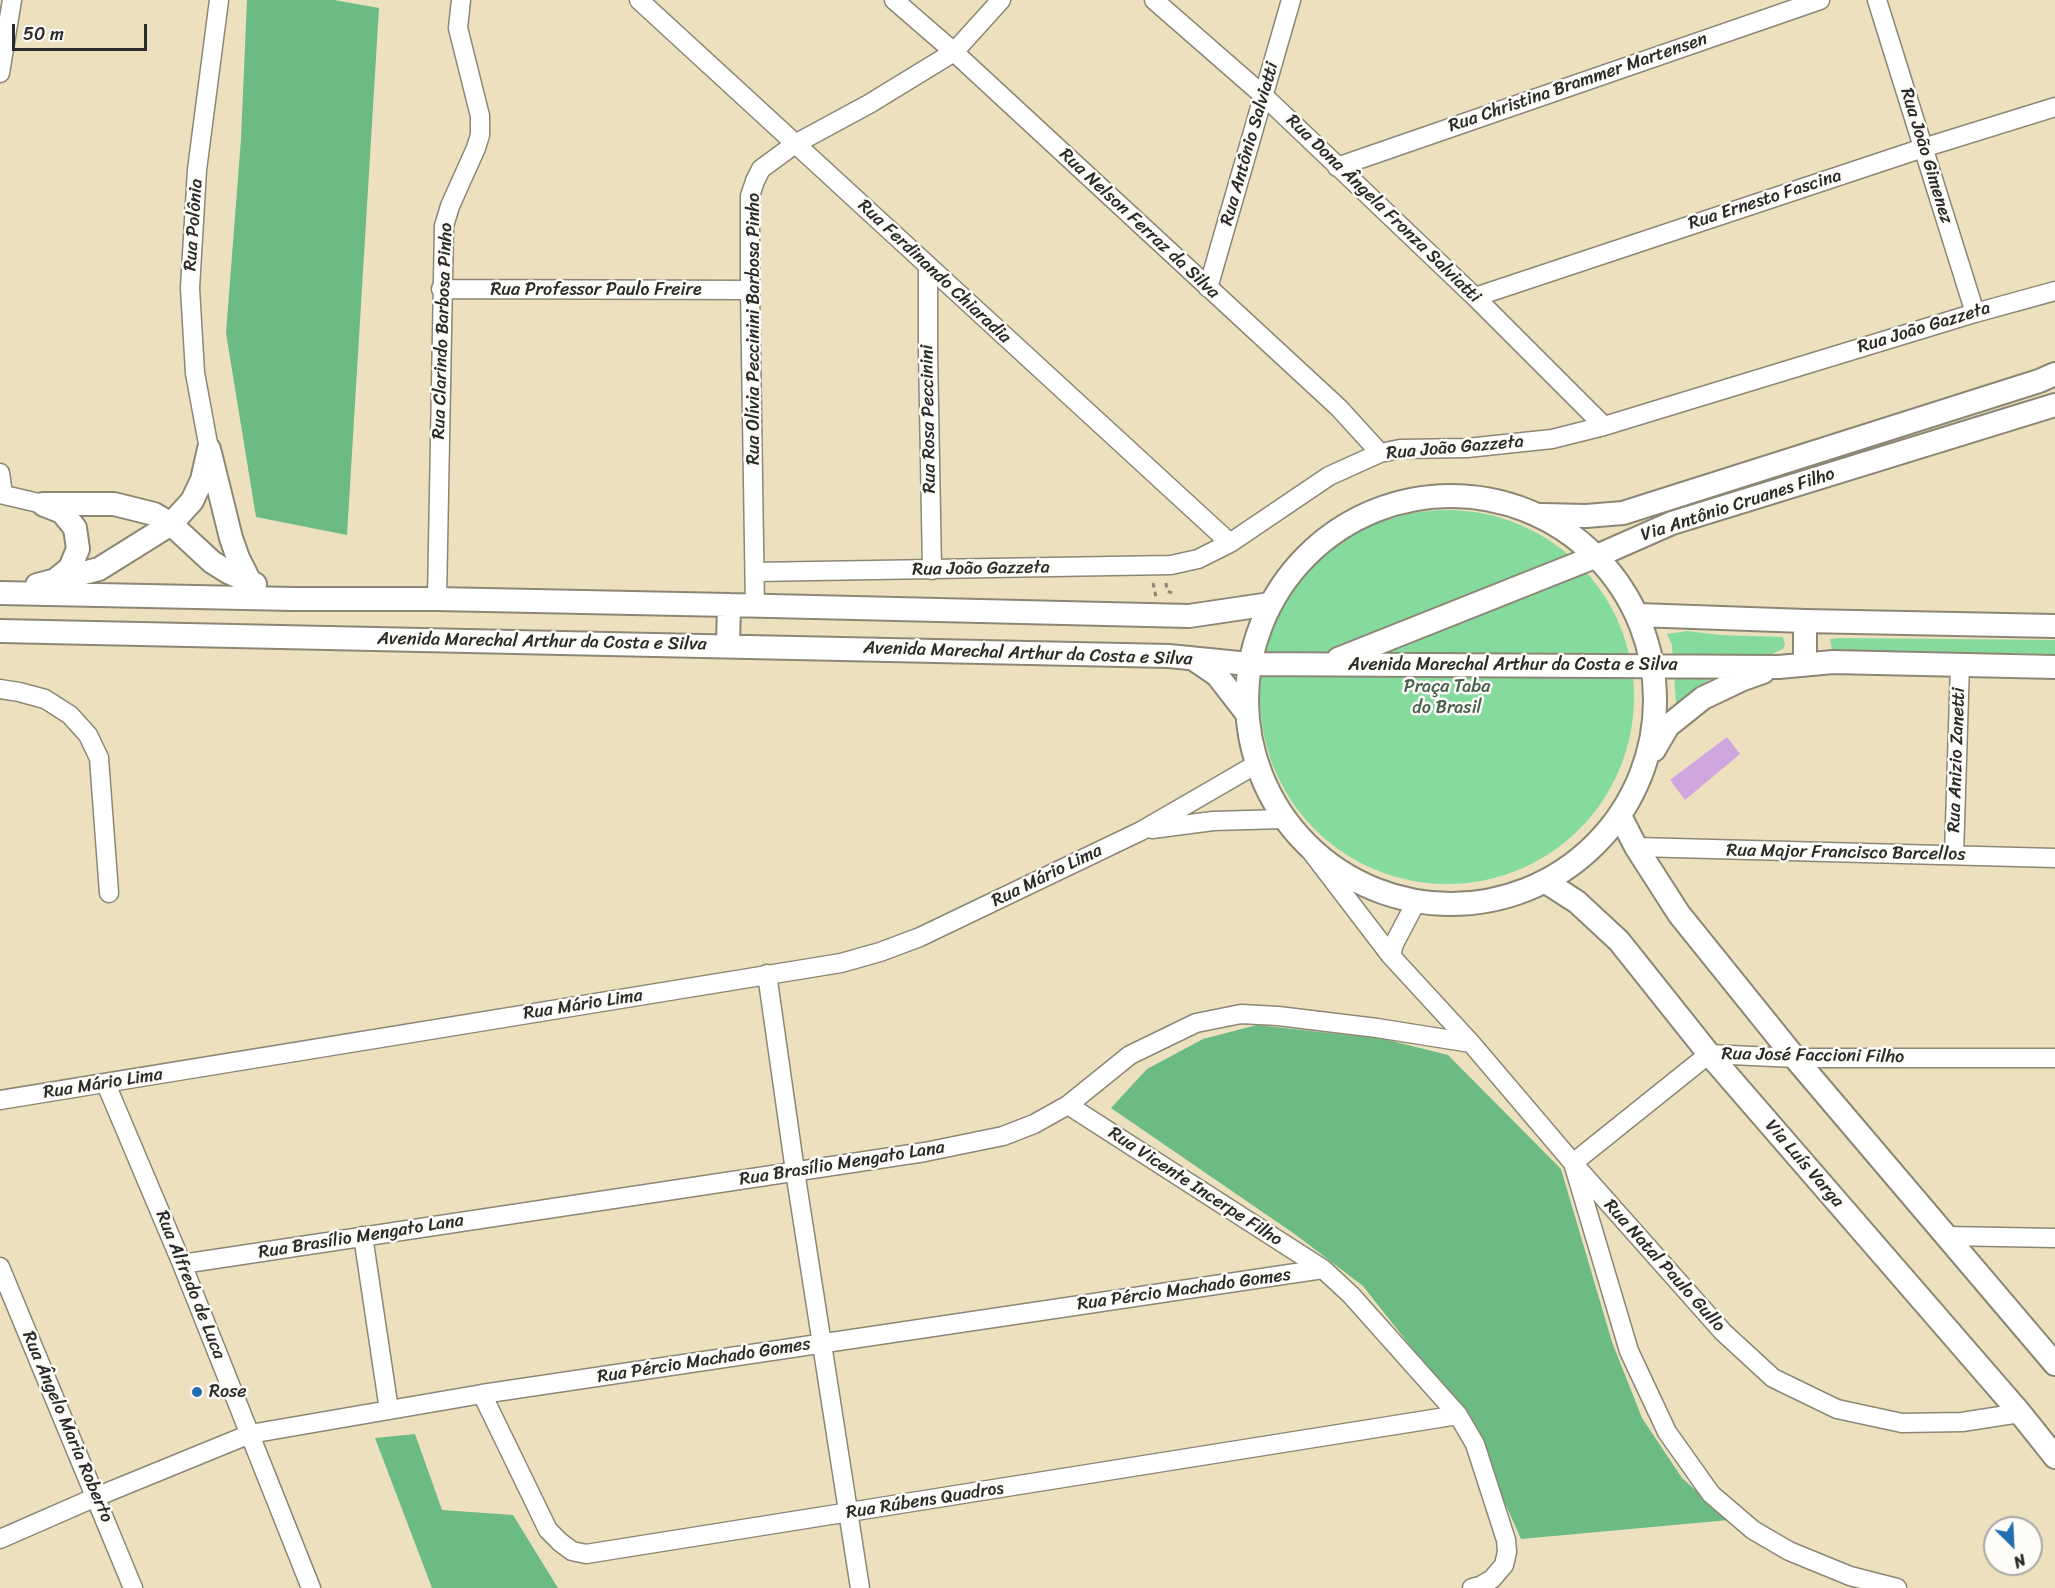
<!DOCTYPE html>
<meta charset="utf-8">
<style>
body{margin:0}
#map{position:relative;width:2055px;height:1588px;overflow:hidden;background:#ede0be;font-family:Sriracha,sans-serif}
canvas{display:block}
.north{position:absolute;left:1983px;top:1516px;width:60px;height:60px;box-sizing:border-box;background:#fdfcf7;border:2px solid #a9a8a5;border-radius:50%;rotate:156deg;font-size:16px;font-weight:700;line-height:24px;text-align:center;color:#2b2b2b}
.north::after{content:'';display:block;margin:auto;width:21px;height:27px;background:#1f6fb2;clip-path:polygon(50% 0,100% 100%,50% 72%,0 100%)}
.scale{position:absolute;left:12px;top:24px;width:135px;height:27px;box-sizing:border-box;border:3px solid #2b2b2b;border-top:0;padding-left:8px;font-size:18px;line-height:21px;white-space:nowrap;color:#2b2b2b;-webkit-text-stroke:4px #fdfcf7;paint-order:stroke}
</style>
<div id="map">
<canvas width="2055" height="1588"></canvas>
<div class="north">N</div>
<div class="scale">50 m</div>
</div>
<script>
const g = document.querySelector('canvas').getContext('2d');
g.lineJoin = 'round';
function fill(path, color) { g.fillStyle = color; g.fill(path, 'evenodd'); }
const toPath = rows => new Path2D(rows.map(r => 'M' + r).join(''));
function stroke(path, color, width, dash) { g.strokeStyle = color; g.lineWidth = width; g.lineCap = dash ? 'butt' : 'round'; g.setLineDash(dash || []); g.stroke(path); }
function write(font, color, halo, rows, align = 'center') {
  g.font = font + ' Sriracha,sans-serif'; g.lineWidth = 5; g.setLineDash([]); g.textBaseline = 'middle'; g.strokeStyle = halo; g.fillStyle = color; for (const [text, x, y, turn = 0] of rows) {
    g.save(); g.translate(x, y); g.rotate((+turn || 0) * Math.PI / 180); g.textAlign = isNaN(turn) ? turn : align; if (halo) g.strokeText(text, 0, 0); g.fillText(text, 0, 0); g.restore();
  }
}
const green = toPath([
 '1260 697a187 187 0 1 1 374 0a187 187 0 1 1-374 0Z',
 [1687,631,1720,635,1783,637,1785,644,1783,649,1770,655,1727,667,1676,704,1672,645,1667,634],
 [1839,638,2055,640,2055,654,1832,650,1830,639]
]);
const forest = toPath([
 [247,0,334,0,379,8,347,535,256,517,226,333,241,139],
 [1257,1025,1384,1039,1448,1055,1561,1169,1612,1342,1642,1418,1682,1478,1729,1520,1521,1539,1478,1443,1461,1410,1363,1286,1296,1235,1111,1108,1147,1069,1203,1039],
 [415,1434,442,1510,513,1515,558,1588,432,1588,375,1438]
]);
const building = toPath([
 [1727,737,1740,754,1685,800,1670,780]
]);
const path = toPath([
 [1153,583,1156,597],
 [1166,583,1167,591,1175,594]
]);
const minor = toPath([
 [639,0,1230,543],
 [894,0,954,52,1339,408,1380,453],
 [1154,0,1264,96,1475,297,1604,426],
 [1877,0,1975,313],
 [0,73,12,0],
 [1337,167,1820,0],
 [928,267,928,351,932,570],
 [1208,288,1291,0],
 [441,289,750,290],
 [1475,297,1923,148,2055,107],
 [209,449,195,373,190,288,197,170,219,0],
 [0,473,3,494],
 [0,494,43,504],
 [755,572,1171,565,1198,559,1230,543,1329,476,1380,453,1400,449,1467,448,1552,439,1604,426,1975,313,2055,291],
 [437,599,444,226,450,206,476,148,480,135,480,116,458,28,461,0],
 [755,607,750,290,750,196,755,181,761,169,795,144,869,104,954,52,1001,0],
 [0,689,19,692,45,699,70,715,88,735,99,758,109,893],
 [1152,829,1213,821,1283,819],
 [1636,847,2055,858],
 [1310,850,1391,956,1471,1043,1573,1163,1723,1332,1773,1378,1837,1409,1902,1423,1962,1422,2020,1413],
 [1954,855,1960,664],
 [1391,956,1394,944,1416,902],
 [767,974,795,1171,860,1588],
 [106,1084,182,1264,311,1588],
 [0,1100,841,963,880,952,920,937,1141,831,1255,765],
 [1068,1105,1323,1269,1351,1295,1458,1415,1475,1444,1506,1540,1507,1552,1504,1565,1492,1579,1480,1586,1472,1588],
 [363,1236,389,1410],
 [1946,1236,2055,1238],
 [182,1264,925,1152,1003,1136,1034,1124,1068,1105,1130,1055,1196,1023,1241,1014,1278,1016,1377,1028,1471,1043],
 [0,1267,133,1588],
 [482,1394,548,1530,560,1542,572,1551,586,1554,1458,1415],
 [0,1539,96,1497,250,1434,482,1394,1323,1269],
 [1897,1588,1850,1576,1789,1551,1753,1530,1711,1494,1667,1432,1629,1351,1573,1163,1709,1054,1795,1058,2055,1058]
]);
const major = toPath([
 [210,453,231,538,238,558,250,582,255,584],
 '1247 700a204 204 0 1 1 408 0a204 204 0 1 1-408 0Z',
 [43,504,114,504,154,514,171,524,212,562,228,572,250,582],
 [44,505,62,512,75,528,78,549,70,568,54,581],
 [1542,515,1586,516,1623,513,2039,381,2055,374],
 [37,585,99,569,171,524,192,501,202,480,209,449],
 [0,593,293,599,437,599,729,605,1189,616,1270,604],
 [1638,615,1805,621,2055,626],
 [0,631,1169,656,1249,664,1779,667,1833,662,2055,667],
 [728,645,729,605],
 [1338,659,1597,556,1672,523,2055,405],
 [1195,660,1217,675,1245,711],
 [1805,664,1805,621],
 [1654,750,1668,726,1703,698,1743,679,1763,672],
 [1620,816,1636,847,1679,914,1795,1058,2055,1364],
 [1546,882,1577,902,1619,941,1709,1054,2020,1413,2055,1457]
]);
const markers = [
 [197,1392,6,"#1f6fb2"]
];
const streetNames = [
 ["Rua Christina Brammer Martensen",1578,83,-19],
 ["Rua Antônio Salviatti",1250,144,-74],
 ["Rua João Gimenez",1926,156,73],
 ["Rua Ernesto Fascina",1765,200,-18],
 ["Rua Dona Ângela Fronza Salviatti",1383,209,44],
 ["Rua Nelson Ferraz da Silva",1139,224,43],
 ["Rua Polônia",194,225,-86],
 ["Rua Ferdinando Chiaradia",934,272,43],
 ["Rua Professor Paulo Freire",596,290],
 ["Rua João Gazzeta",1924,328,-17],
 ["Rua Olívia Peccinini Barbosa Pinho",754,329,-90],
 ["Rua Clarindo Barbosa Pinho",443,331,-88],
 ["Rua Rosa Peccinini",929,419,-91],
 ["Rua João Gazzeta",1455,448,-5],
 ["Via Antônio Cruanes Filho",1738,505,-18],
 ["Rua João Gazzeta",981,569,-1],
 ["Avenida Marechal Arthur da Costa e Silva",542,642,1],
 ["Avenida Marechal Arthur da Costa e Silva",1028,654,2],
 ["Avenida Marechal Arthur da Costa e Silva",1513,665],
 ["Rua Anizio Zanetti",1957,760,-88],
 ["Rua Major Francisco Barcellos",1846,853,1],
 ["Rua Mário Lima",1047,876,-26],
 ["Rua Mário Lima",583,1005,-9],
 ["Rua José Faccioni Filho",1813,1056,1],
 ["Rua Mário Lima",103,1084,-9],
 ["Rua Brasílio Mengato Lana",842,1164,-9],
 ["Via Luís Varga",1804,1164,49],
 ["Rua Vicente Incerpe Filho",1195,1187,33],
 ["Rua Brasílio Mengato Lana",361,1237,-9],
 ["Rua Natal Paulo Gullo",1664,1266,48],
 ["Rua Alfredo de Luca",190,1285,68],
 ["Rua Pércio Machado Gomes",1184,1290,-8],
 ["Rua Pércio Machado Gomes",704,1361,-9],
 ["Rua Ângelo Maria Roberto",67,1427,67],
 ["Rua Rúbens Quadros",925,1501,-9]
];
const parkNames = [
 ["Praça Taba",1447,687],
 ["do Brasil",1447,708]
];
const poiNames = [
 ["Rose",209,1392]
];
fill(green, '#85db9e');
fill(forest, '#6cbb85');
fill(building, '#d0a6de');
stroke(minor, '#8c8674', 21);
stroke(major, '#8c8674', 26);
stroke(path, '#8c8674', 3, [4.5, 4.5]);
stroke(minor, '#fff', 18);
stroke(major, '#fff', 22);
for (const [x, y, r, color] of markers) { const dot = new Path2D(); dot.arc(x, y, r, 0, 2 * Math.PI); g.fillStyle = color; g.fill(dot); stroke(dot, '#fdfcf7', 2); }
write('18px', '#2b2b2b', '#fdfcf7', streetNames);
write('18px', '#46604e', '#fdfcf7', parkNames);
write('18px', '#2b2b2b', '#fdfcf7', poiNames, 'left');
</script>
